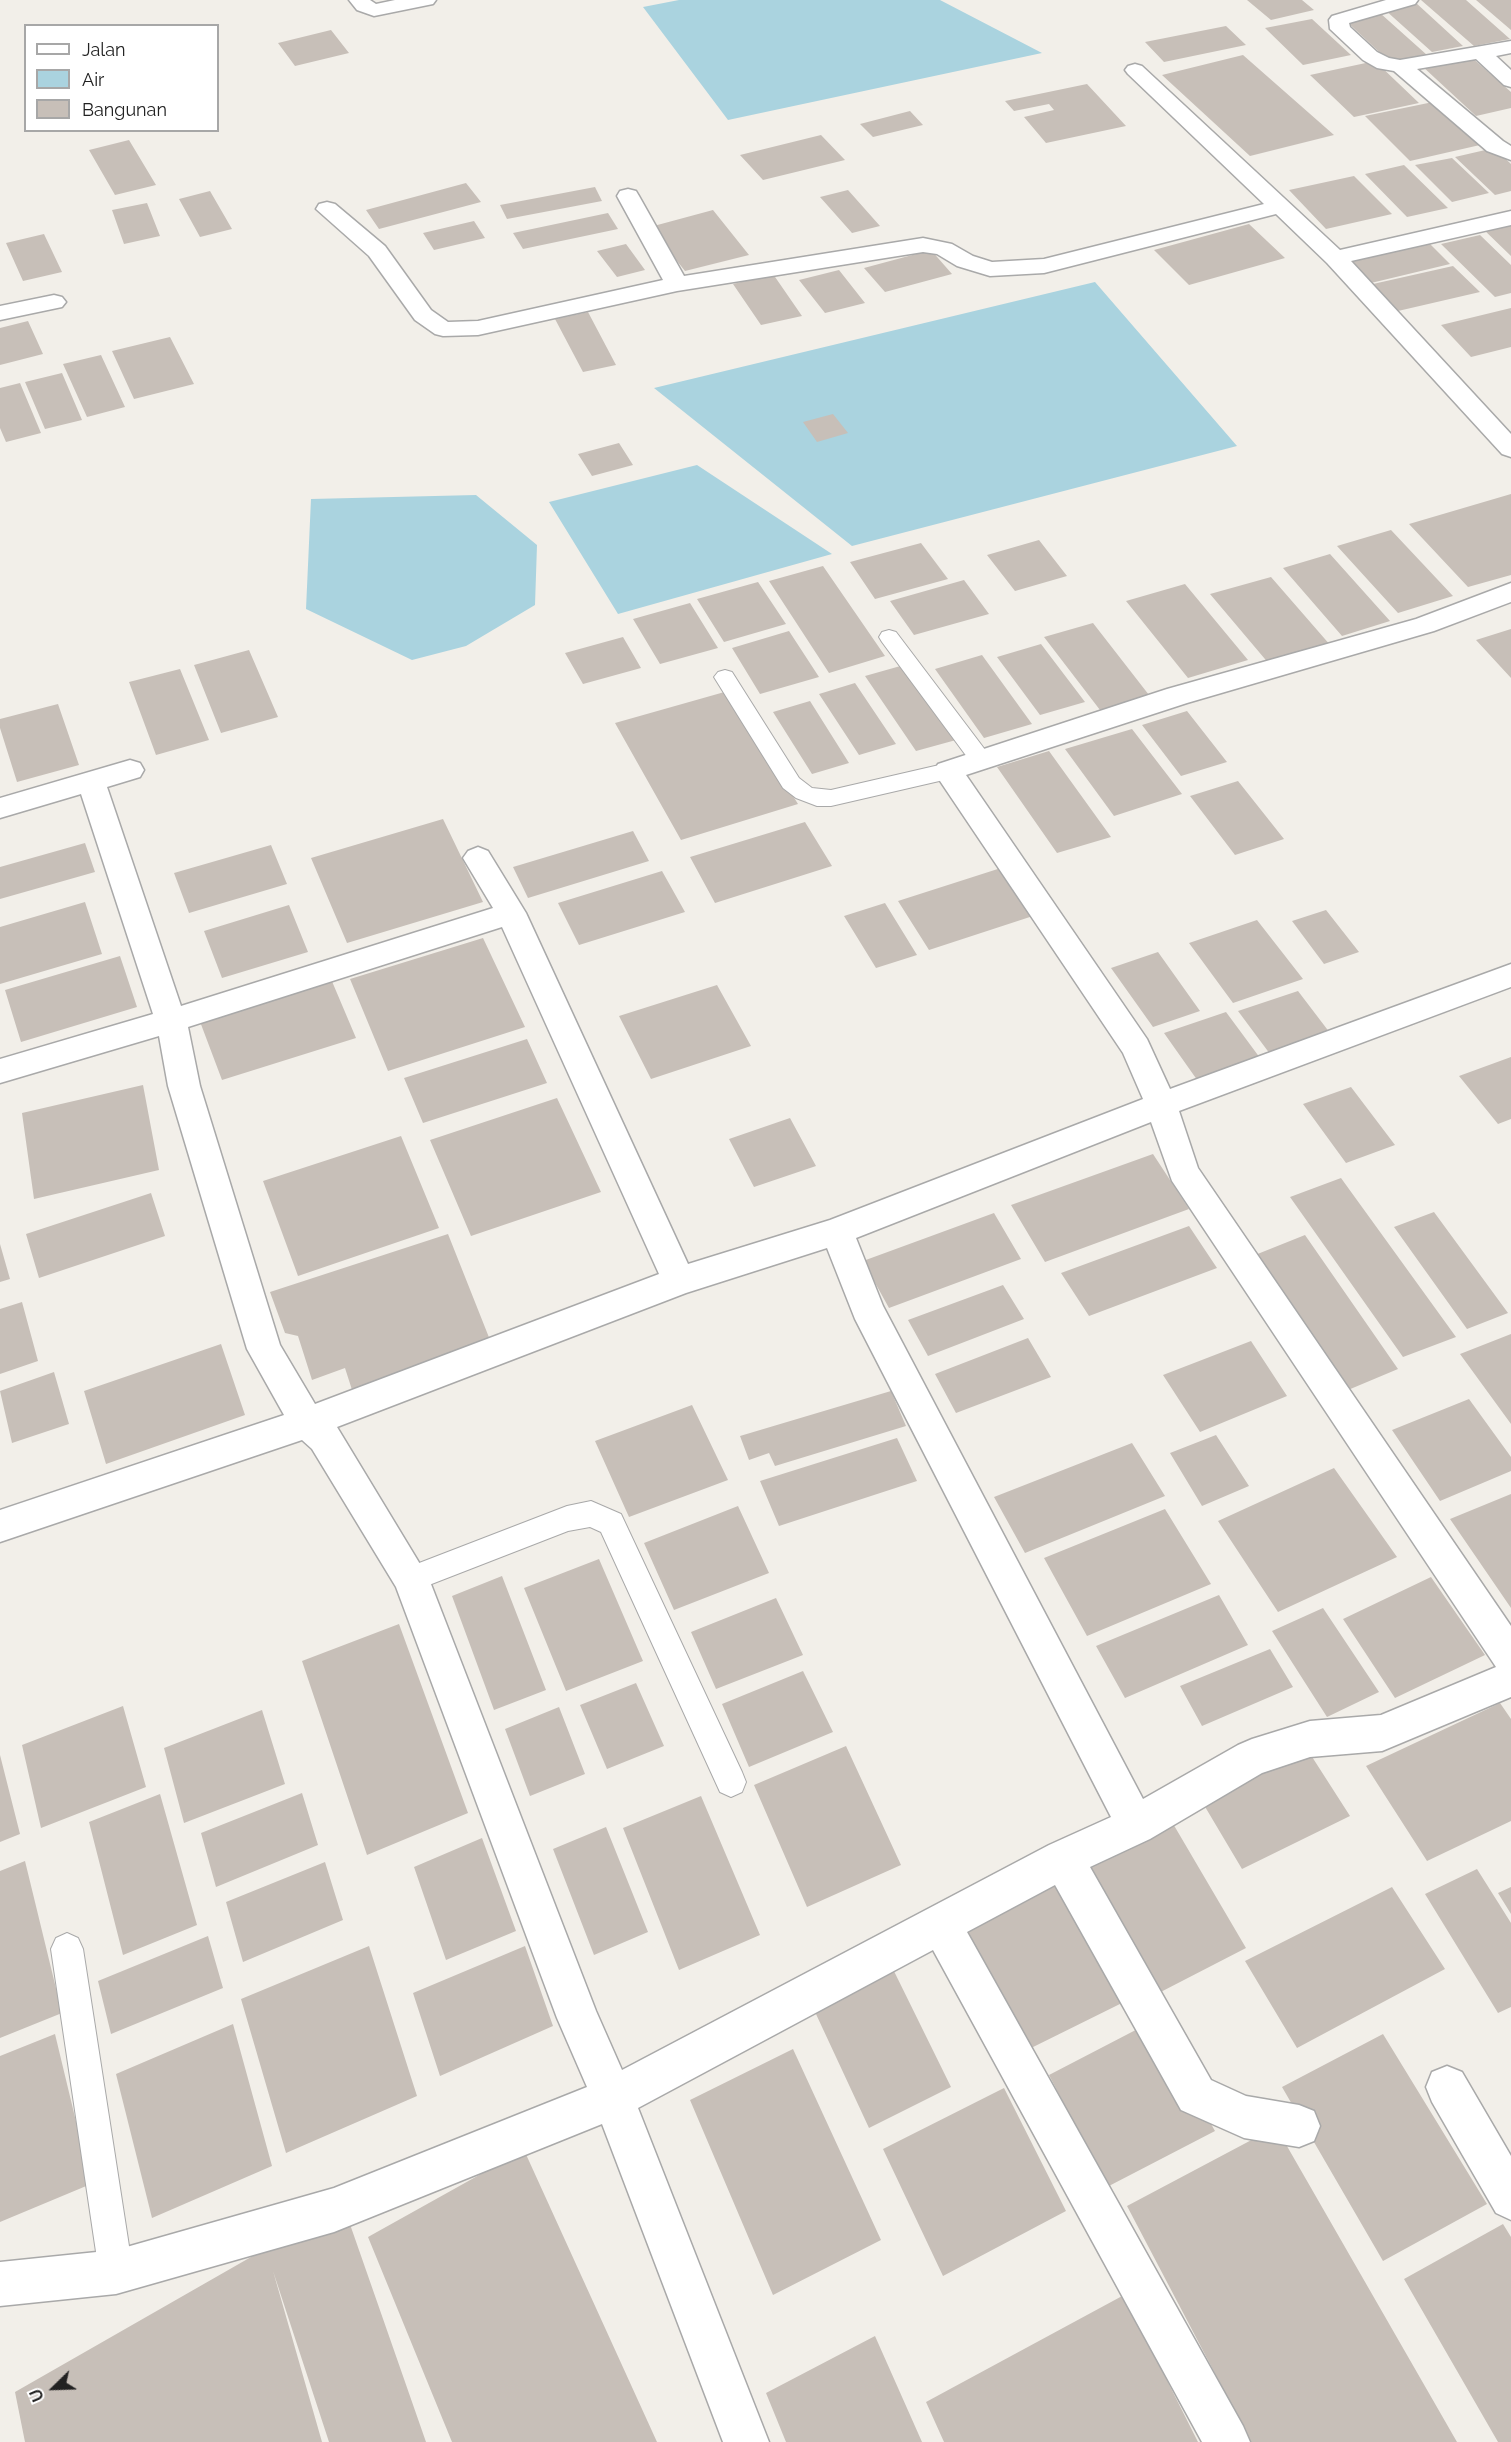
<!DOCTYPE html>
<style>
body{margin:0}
#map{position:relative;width:1511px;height:2442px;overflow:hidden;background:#f2efe9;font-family:Raleway,sans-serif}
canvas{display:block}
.legend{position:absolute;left:24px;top:24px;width:195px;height:108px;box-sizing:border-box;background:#fff;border:2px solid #a7a7a7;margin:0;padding:8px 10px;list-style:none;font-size:18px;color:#222}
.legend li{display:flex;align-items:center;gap:12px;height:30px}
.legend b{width:30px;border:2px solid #a7a7a7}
.north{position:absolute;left:24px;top:2358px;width:60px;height:60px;-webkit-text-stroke:4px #fff;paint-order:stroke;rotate:247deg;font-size:16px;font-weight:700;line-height:24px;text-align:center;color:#222}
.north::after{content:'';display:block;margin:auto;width:21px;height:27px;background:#222;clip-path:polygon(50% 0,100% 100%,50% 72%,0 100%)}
</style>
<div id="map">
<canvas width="1511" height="2442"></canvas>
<ul class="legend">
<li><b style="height:8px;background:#fff"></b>Jalan</li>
<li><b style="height:16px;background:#aad3df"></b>Air</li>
<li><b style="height:16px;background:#c7bfb8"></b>Bangunan</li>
</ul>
<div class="north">U</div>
</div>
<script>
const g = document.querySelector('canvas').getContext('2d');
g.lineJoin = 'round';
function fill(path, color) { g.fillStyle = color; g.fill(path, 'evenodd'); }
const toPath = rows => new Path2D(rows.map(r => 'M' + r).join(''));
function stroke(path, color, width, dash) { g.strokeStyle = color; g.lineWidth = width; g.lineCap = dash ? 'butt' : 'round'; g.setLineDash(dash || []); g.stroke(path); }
const water = toPath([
 [679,0,940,0,1042,53,728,120,643,7],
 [1095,282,1237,446,852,546,654,388],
 [697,465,832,554,618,614,549,502],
 [476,495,537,545,535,605,466,646,412,660,306,609,311,499]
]);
const building = toPath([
 [1247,0,1302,0,1314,10,1271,20],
 [1421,0,1466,0,1510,39,1474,46],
 [1476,0,1511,0,1511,30],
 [1415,2,1463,46,1432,52,1384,9],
 [1380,13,1427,55,1390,62,1345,20],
 [1312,19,1351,55,1303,65,1265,28],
 [1226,26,1246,45,1164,62,1145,42],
 [331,30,349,53,295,66,278,43],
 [1243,55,1334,135,1250,156,1162,75],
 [1470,56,1511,92,1511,108,1476,116,1422,66],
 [1375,61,1419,103,1354,117,1310,75],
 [1087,84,1126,126,1046,143,1024,117,1054,110,1049,104,1014,111,1005,101],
 [1433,102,1480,145,1410,161,1365,116],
 [910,111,923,125,873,137,860,124],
 [821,135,845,160,763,180,740,155],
 [129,140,156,185,115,195,89,150],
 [1494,148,1511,164,1511,191,1495,195,1455,157],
 [1452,158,1489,193,1452,202,1415,165],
 [1404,165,1448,208,1407,217,1365,174],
 [1354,176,1392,214,1326,229,1289,190],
 [466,183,481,202,379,229,366,210],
 [595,187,602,201,507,219,500,205],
 [848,190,880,226,852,233,820,197],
 [210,191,232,229,200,237,179,199],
 [147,203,160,236,124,244,112,210],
 [713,210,749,255,685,271,650,227],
 [608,213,618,229,523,249,513,233],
 [474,221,485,238,434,250,423,233],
 [1511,221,1511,256,1481,227],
 [1249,224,1285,258,1189,285,1154,250],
 [44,234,62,272,23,281,6,243],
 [1480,235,1511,265,1511,293,1495,297,1441,244],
 [1428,242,1450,264,1371,283,1350,260],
 [626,244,645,270,617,277,597,251],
 [931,250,952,274,885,292,864,268],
 [1453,266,1480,292,1398,311,1373,284],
 [839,270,865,303,825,313,799,280],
 [773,274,802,316,761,325,733,284],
 [1511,308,1511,347,1471,357,1441,325],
 [588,312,616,365,583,372,555,319],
 [28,321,43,354,0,365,0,328],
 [170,337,194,384,134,399,112,351],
 [101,355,125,407,87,417,63,364],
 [62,373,82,420,45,429,25,382],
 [20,383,41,433,6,442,0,428,0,388],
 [833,414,848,433,817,442,803,422],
 [619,443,633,465,592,476,578,454],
 [1511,494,1511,575,1468,587,1409,524],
 [1391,530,1453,596,1398,613,1337,546],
 [1039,540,1067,576,1015,591,987,555],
 [921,543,948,579,875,599,850,562],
 [1330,554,1390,621,1342,636,1283,568],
 [823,566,885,656,829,673,769,581],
 [1271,577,1331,646,1270,665,1210,594],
 [964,580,989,614,914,635,890,601],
 [758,582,786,624,724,642,697,599],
 [1185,584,1248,660,1188,678,1126,601],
 [690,603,718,648,660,664,633,619],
 [1093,623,1149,695,1100,710,1044,637],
 [1511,629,1511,678,1476,640],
 [789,631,819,677,760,694,732,648],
 [623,637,641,668,583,684,565,653],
 [1041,644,1085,702,1040,715,997,657],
 [249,650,278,717,221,733,194,665],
 [982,655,1032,724,984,738,935,669],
 [904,665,956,740,916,751,865,676],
 [180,669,209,740,156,755,129,682],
 [855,683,896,744,859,755,819,694],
 [728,691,798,804,681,840,615,723],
 [810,701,849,763,812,774,773,712],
 [58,704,79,765,17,782,0,728,0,719],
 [1187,711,1227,762,1181,776,1142,725],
 [1132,729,1182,794,1114,816,1065,749],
 [1049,751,1111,837,1057,853,997,767],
 [1238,781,1284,839,1235,855,1190,796],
 [443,819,483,902,347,943,311,858],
 [805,822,832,866,715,903,690,857],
 [633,831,649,861,528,898,513,867],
 [85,843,95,872,0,899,0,867],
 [271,845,287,884,189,913,174,873],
 [1004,867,1036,915,929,950,898,901],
 [662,871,685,912,579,945,558,903],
 [85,902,102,954,0,984,0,927],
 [885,903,917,955,876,968,844,916],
 [289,905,308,952,222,978,204,931],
 [1326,910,1359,952,1324,964,1292,921],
 [1257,920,1303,979,1233,1003,1189,943],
 [483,938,525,1027,388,1071,350,979],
 [1158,952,1200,1011,1153,1027,1111,968],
 [120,956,137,1007,21,1042,5,990],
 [331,979,356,1038,222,1080,199,1019],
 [717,985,751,1046,651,1079,619,1016],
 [1298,991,1330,1033,1270,1054,1238,1011],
 [1226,1012,1263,1062,1200,1084,1164,1033],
 [527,1039,547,1083,423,1123,404,1078],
 [1511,1057,1511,1119,1498,1124,1459,1076],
 [143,1085,159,1170,34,1199,22,1113],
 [1351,1087,1395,1145,1346,1163,1303,1104],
 [557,1098,601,1192,471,1236,430,1140],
 [790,1118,816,1166,754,1187,729,1139],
 [401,1136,439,1228,298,1276,263,1181],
 [1153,1154,1189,1209,1045,1262,1011,1205],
 [1341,1178,1456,1337,1403,1357,1290,1197],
 [151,1193,165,1236,39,1278,26,1234],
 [1434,1212,1508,1313,1467,1329,1394,1227],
 [994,1213,1021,1259,889,1308,863,1261],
 [1189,1226,1217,1268,1089,1316,1061,1273],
 [448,1234,492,1345,353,1393,345,1368,312,1380,298,1336,285,1333,270,1292],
 [1305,1235,1398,1369,1348,1390,1255,1255],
 [0,1244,10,1279,0,1282],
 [1003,1285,1024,1319,928,1356,908,1320],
 [22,1302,38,1361,0,1374,0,1309],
 [1511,1334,1511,1424,1460,1354],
 [1028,1338,1051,1377,956,1413,935,1374],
 [1251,1341,1287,1396,1200,1432,1163,1375],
 [221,1344,245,1415,106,1464,84,1391],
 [54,1372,69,1424,12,1443,0,1391],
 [891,1391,906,1426,775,1466,769,1453,749,1460,740,1436],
 [1469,1399,1511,1457,1511,1471,1440,1501,1392,1430],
 [692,1405,728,1480,629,1517,595,1441],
 [1216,1435,1249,1486,1202,1506,1170,1453],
 [897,1438,917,1481,779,1526,760,1481],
 [1132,1443,1165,1496,1025,1553,994,1497],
 [1334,1468,1397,1557,1278,1612,1218,1521],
 [1511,1494,1511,1608,1450,1519],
 [738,1506,769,1573,674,1610,644,1543],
 [1165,1509,1211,1584,1087,1636,1044,1558],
 [599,1559,643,1661,566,1691,524,1588],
 [502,1576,546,1690,494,1710,452,1596],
 [1431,1577,1485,1655,1395,1698,1343,1619],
 [1219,1595,1248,1645,1125,1698,1096,1646],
 [776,1598,803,1655,716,1689,691,1632],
 [1323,1608,1379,1692,1327,1717,1272,1631],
 [399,1624,468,1813,367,1855,302,1661],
 [1270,1649,1293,1687,1202,1726,1180,1686],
 [803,1671,833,1732,749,1767,722,1704],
 [636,1683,664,1746,607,1769,580,1705],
 [1500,1703,1511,1719,1511,1821,1427,1861,1366,1766],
 [123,1706,146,1787,41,1828,22,1745],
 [559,1707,585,1774,530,1796,505,1729],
 [262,1710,285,1784,184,1823,164,1748],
 [846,1746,901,1865,807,1907,754,1785],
 [1307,1749,1350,1816,1242,1869,1201,1800],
 [0,1755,20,1834,0,1842],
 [302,1793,318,1845,216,1887,201,1833],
 [160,1794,197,1925,123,1955,89,1822],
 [701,1796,760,1935,679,1970,623,1828],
 [1172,1822,1246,1948,1151,1997,1078,1867],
 [606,1827,648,1932,594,1955,553,1849],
 [482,1838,516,1931,446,1960,414,1867],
 [25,1861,62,2013,0,2038,0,1871],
 [325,1862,343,1920,243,1962,226,1902],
 [1477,1869,1511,1923,1511,2007,1498,2013,1425,1894],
 [1058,1877,1126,2001,1021,2053,955,1926],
 [1392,1887,1445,1969,1297,2048,1245,1961],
 [1511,1887,1511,1914,1498,1893],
 [208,1936,223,1988,111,2034,98,1981],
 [369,1946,417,2096,286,2153,241,1999],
 [525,1946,553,2026,440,2076,413,1993],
 [889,1961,951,2087,869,2128,809,1999],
 [1153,2021,1215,2131,1107,2187,1049,2075],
 [233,2024,272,2166,152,2218,116,2074],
 [55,2034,91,2184,0,2222,0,2056],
 [1383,2034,1487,2204,1383,2261,1282,2087],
 [793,2049,881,2240,773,2295,690,2100],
 [1004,2088,1066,2211,943,2276,883,2149],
 [1276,2127,1457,2442,1251,2442,1127,2206],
 [524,2150,657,2442,452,2442,368,2237],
 [345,2210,426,2442,329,2442,273,2271,322,2442,25,2442,15,2392,265,2249],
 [1503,2224,1511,2237,1511,2442,1498,2442,1404,2279],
 [1124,2295,1198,2442,944,2442,926,2402],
 [875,2336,922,2442,786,2442,766,2393]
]);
const lane = toPath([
 [889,630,896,632,989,755,992,760,989,765,981,768,973,765,882,642,879,637,882,632,889,630],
 [725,670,732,672,799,778,812,788,831,790,948,763,956,766,959,771,956,776,948,779,831,806,817,806,796,798,783,788,714,677,718,672,725,670],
 [591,1501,621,1514,742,1772,746,1782,742,1792,731,1797,720,1792,601,1532,590,1527,568,1531,411,1592,401,1588,397,1579,401,1570,567,1506,591,1501],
 [67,1933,78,1938,83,1949,133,2272,128,2284,116,2289,104,2284,99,2272,51,1949,56,1938,67,1933]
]);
const street = toPath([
 [349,0,370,0,376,4,395,0,436,0,433,4,374,16,357,10,349,0],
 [1386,0,1418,0,1415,4,1349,23,1350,27,1377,52,1389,58,1400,60,1511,41,1511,53,1496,56,1511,70,1511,87,1504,85,1476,59,1417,69,1503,141,1511,146,1511,160,1487,151,1394,71,1377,68,1363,60,1330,29,1329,20,1332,16,1386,0],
 [1135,64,1142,66,1340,250,1511,211,1511,225,1351,261,1511,434,1511,457,1502,454,1327,263,1276,214,1044,273,990,276,957,266,937,254,923,252,677,291,478,335,443,336,435,334,415,320,369,256,316,209,319,204,327,202,335,204,385,246,431,310,448,322,478,321,663,280,617,196,620,191,628,189,636,191,639,196,684,276,923,238,952,244,973,256,992,262,1044,259,1264,204,1128,74,1125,70,1128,66,1135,64],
 [54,295,62,297,66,302,62,307,0,320,0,306,54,295],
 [1511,583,1511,602,1434,631,1187,703,966,775,1147,1039,1170,1089,1511,964,1511,987,1179,1111,1198,1168,1511,1626,1511,1697,1382,1751,1310,1757,1262,1773,1150,1839,1090,1867,1211,2080,1246,2096,1299,2105,1314,2111,1320,2126,1314,2141,1299,2147,1244,2138,1181,2110,1055,1885,967,1932,1243,2426,1250,2442,1202,2442,933,1950,638,2108,769,2442,723,2442,602,2124,334,2232,116,2294,0,2306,0,2262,116,2250,334,2188,587,2087,557,2018,396,1587,312,1449,302,1440,0,1542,0,1510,284,1415,247,1349,168,1086,159,1036,0,1083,0,1059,153,1014,81,794,0,818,0,798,130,760,140,763,144,770,140,777,107,787,181,1006,493,908,463,858,468,851,478,847,488,851,526,913,688,1264,830,1220,1143,1099,1123,1053,938,778,934,771,938,764,1167,689,1416,619,1511,583],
 [502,927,659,1274,315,1404,280,1345,200,1086,188,1027,502,927],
 [1151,1122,1172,1181,1496,1667,1381,1715,1310,1721,1252,1739,1238,1745,1143,1799,883,1306,856,1238,1151,1122],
 [827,1248,855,1319,1111,1817,1049,1845,622,2070,596,2011,429,1579,337,1427,686,1293,827,1248],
 [1447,2066,1462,2072,1511,2156,1511,2220,1496,2213,1432,2102,1426,2087,1432,2072,1447,2066]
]);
fill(water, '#aad3df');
fill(building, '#c7bfb8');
stroke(lane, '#a9a9a9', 2);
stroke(street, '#a9a9a9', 3);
fill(lane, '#fff');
fill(street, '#fff');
</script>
